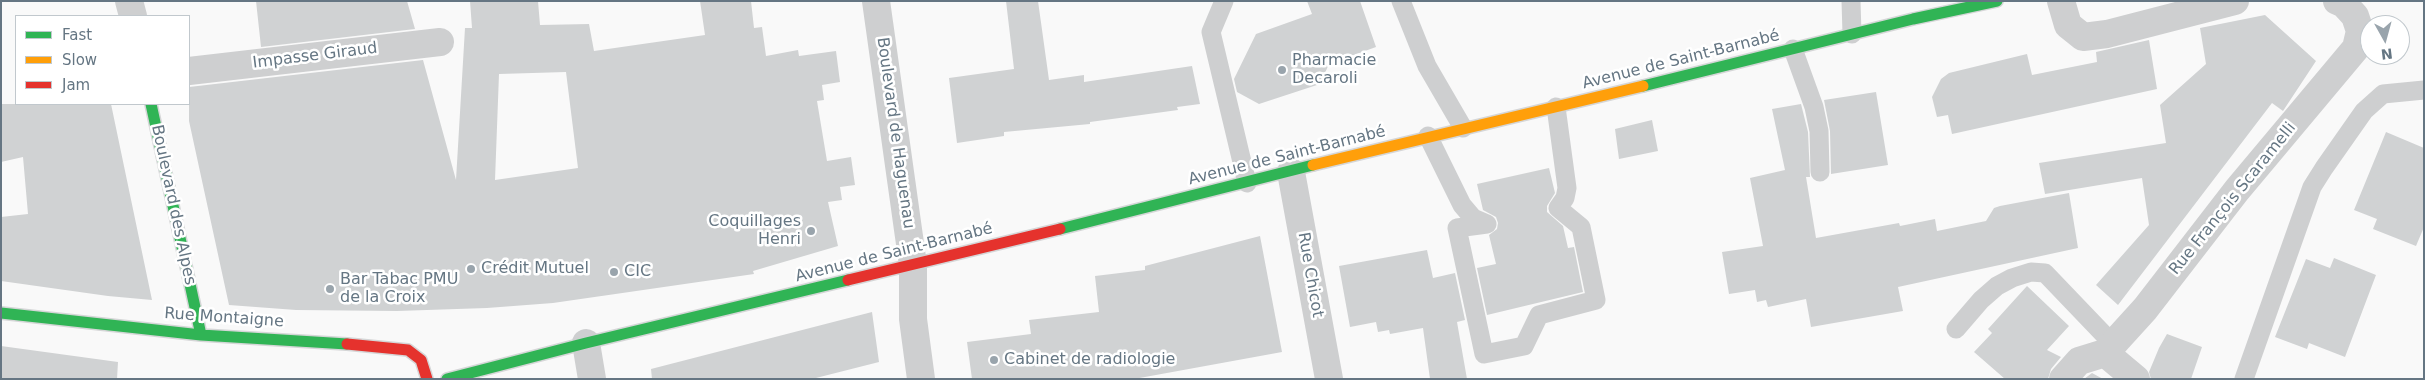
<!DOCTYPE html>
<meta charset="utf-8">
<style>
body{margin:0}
#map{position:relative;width:2425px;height:380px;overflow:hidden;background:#f9f9f9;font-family:"DejaVu Sans",sans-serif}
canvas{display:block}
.frame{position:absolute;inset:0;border:2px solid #657683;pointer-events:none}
.legend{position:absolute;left:15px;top:15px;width:175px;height:90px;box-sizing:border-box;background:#fff;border:1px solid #c1c8cd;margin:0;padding:6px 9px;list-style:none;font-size:15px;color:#657683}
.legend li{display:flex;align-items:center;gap:10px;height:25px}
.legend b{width:25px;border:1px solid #c1c8cd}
.north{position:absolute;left:2360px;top:15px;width:50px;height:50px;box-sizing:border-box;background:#fff;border:1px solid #c1c8cd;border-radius:50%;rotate:173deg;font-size:14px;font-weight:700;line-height:20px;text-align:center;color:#657683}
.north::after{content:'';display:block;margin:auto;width:18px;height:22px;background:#99a4ac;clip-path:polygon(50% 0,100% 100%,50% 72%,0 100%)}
</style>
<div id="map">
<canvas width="2425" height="380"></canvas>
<div class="frame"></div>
<ul class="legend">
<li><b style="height:6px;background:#30b455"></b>Fast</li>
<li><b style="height:6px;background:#ff9f0a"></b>Slow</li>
<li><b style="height:6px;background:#e5322d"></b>Jam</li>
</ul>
<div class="north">N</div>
</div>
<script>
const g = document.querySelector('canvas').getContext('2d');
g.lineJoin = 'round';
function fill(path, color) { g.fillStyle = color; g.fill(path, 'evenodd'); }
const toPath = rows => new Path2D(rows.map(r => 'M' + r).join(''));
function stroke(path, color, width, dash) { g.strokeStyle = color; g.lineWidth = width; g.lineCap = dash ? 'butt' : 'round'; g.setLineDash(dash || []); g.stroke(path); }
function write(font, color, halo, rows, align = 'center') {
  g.font = font + ' "DejaVu Sans",sans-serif'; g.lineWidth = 5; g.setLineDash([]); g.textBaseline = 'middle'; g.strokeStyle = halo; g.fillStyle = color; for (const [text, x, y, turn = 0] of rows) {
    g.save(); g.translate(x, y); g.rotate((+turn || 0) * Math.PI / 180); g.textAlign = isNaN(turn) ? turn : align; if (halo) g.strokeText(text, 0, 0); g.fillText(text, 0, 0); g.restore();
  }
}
const building = toPath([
 [256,1,407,1,415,29,261,47],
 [470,1,538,1,540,25,589,24,594,51,705,35,700,1,751,1,754,28,762,27,766,56,798,50,799,56,836,51,840,82,822,85,824,100,817,101,827,161,851,157,855,185,840,187,842,200,828,202,838,246,753,271,754,274,553,303,487,308,397,311,296,310,229,305,189,121,189,87,423,60,456,180,465,28,472,28],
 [566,72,578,168,495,180,499,74],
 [1006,1,1038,1,1049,80,1084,75,1084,82,1192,66,1200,104,1177,107,1178,110,1090,122,1090,124,1004,132,1004,136,957,143,949,78,1014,69],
 [1307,1,1360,1,1376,47,1329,64,1320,84,1259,104,1237,92,1234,79,1256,34,1312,14],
 [2265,15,2316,61,2283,111,2272,103,2118,305,2096,285,2149,225,2142,178,2045,194,2039,163,2166,143,2160,105,2206,64,2200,28],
 [2149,40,2157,89,1952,134,1948,115,1937,117,1932,97,1941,79,1949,73,2027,54,2032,75,2097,62,2096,52],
 [1876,92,1888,165,1831,174,1830,131,1824,100],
 [1,104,111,104,152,300,108,296,1,281,1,217,28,214,23,157,1,162],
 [1801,104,1808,132,1810,177,1806,177,1816,238,1899,223,1900,226,1935,219,1937,231,1986,221,1994,208,2000,206,2069,193,2078,248,1898,287,1903,311,1811,327,1806,299,1768,307,1766,300,1757,302,1755,290,1729,294,1722,252,1763,246,1750,178,1785,170,1772,109],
 [1652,120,1658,151,1619,159,1615,129],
 [2386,132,2424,148,2424,227,2416,246,2373,229,2377,219,2354,210],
 [1549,168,1555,193,1547,206,1547,212,1563,226,1568,248,1574,247,1583,292,1487,315,1477,268,1496,264,1489,235,1497,229,1498,223,1496,217,1483,210,1477,184],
 [1260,236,1282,352,1134,379,972,379,967,342,1031,334,1029,320,1099,312,1095,276,1145,270,1145,266],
 [1427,250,1433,278,1455,273,1465,320,1457,322,1467,379,1430,379,1423,328,1390,334,1389,330,1378,332,1376,322,1350,327,1339,266],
 [2334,258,2376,275,2345,357,2309,343,2307,349,2275,337,2306,259,2330,268],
 [2027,286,2069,326,2047,350,2061,357,2051,369,2048,379,2005,379,1974,352,1992,333,1988,329],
 [872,312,879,362,812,379,652,379,651,369],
 [2167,334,2202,347,2191,379,2151,379,2149,372,2159,348],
 [1,346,118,362,117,379,1,379],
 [2092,373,2103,379,2084,379]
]);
const lane = toPath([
 [1224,1,1211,32,1247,183],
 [1401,1,1427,66,1463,128],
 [1851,1,1852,34],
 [1793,49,1814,107,1819,131,1820,172],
 [1428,136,1462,205,1473,218,1487,224],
 [1487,224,1457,228,1484,354,1524,346,1539,315,1596,300,1581,227,1558,208,1565,198,1567,188,1556,107],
 [1956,329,1981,300,1997,286,2012,278,2031,272,2045,273,2113,344],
 [2244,379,2312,187,2324,168,2364,111,2383,94,2424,90]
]);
const street = toPath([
 [129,1,133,16],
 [876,1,913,265,913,319,921,379],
 [2061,1,2068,25,2083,37,2107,34,2235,1],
 [189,71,440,42],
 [1291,172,1329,379],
 [586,343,592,379],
 [2105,353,2136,379],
 [2063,379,2079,361,2105,353,2145,309,2237,190,2356,48,2360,31,2355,16,2344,4,2337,1]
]);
const fast = toPath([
 [1643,86,1913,19,1997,1],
 [151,104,201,335],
 [1060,229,1313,165],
 [1,313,201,335,347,344],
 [447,379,586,343,848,280]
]);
const slow = toPath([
 [1313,165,1643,86]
]);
const jam = toPath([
 [848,280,1060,229],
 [347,344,408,350,421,360,427,379]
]);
const markers = [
 [1282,70,5,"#99a4ac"],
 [811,231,5,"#99a4ac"],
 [471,269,5,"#99a4ac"],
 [614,272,5,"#99a4ac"],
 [330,289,5,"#99a4ac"],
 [994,360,5,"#99a4ac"]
];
const streetNames = [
 ["Impasse Giraud",315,56,-7],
 ["Avenue de Saint-Barnabé",1681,60,-14],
 ["Boulevard de Haguenau",895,133,82],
 ["Avenue de Saint-Barnabé",1287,156,-14],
 ["Rue François Scaramelli",2233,199,-51],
 ["Boulevard des Alpes",173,205,78],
 ["Avenue de Saint-Barnabé",894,253,-14],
 ["Rue Chicot",1310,275,80],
 ["Rue Montaigne",224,318,4]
];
const poiNames = [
 ["Pharmacie",1292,61],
 ["Decaroli",1292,79],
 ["Coquillages",801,222,"right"],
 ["Henri",801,240,"right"],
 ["Crédit Mutuel",481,269],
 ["CIC",624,272],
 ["Bar Tabac PMU",340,280],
 ["de la Croix",340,298],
 ["Cabinet de radiologie",1004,360]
];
fill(building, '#d0d2d3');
stroke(fast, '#d5d6d7', 14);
stroke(slow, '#d5d6d7', 14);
stroke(jam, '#d5d6d7', 14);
stroke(lane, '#cecfd0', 19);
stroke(street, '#cecfd0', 28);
stroke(fast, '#30b455', 11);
stroke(slow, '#ff9f0a', 11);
stroke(jam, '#e5322d', 11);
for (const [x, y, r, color] of markers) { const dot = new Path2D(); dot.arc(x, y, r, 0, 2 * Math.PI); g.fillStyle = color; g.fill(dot); stroke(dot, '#fff', 2); }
write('16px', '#657683', '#fff', streetNames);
write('16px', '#657683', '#fff', poiNames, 'left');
</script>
